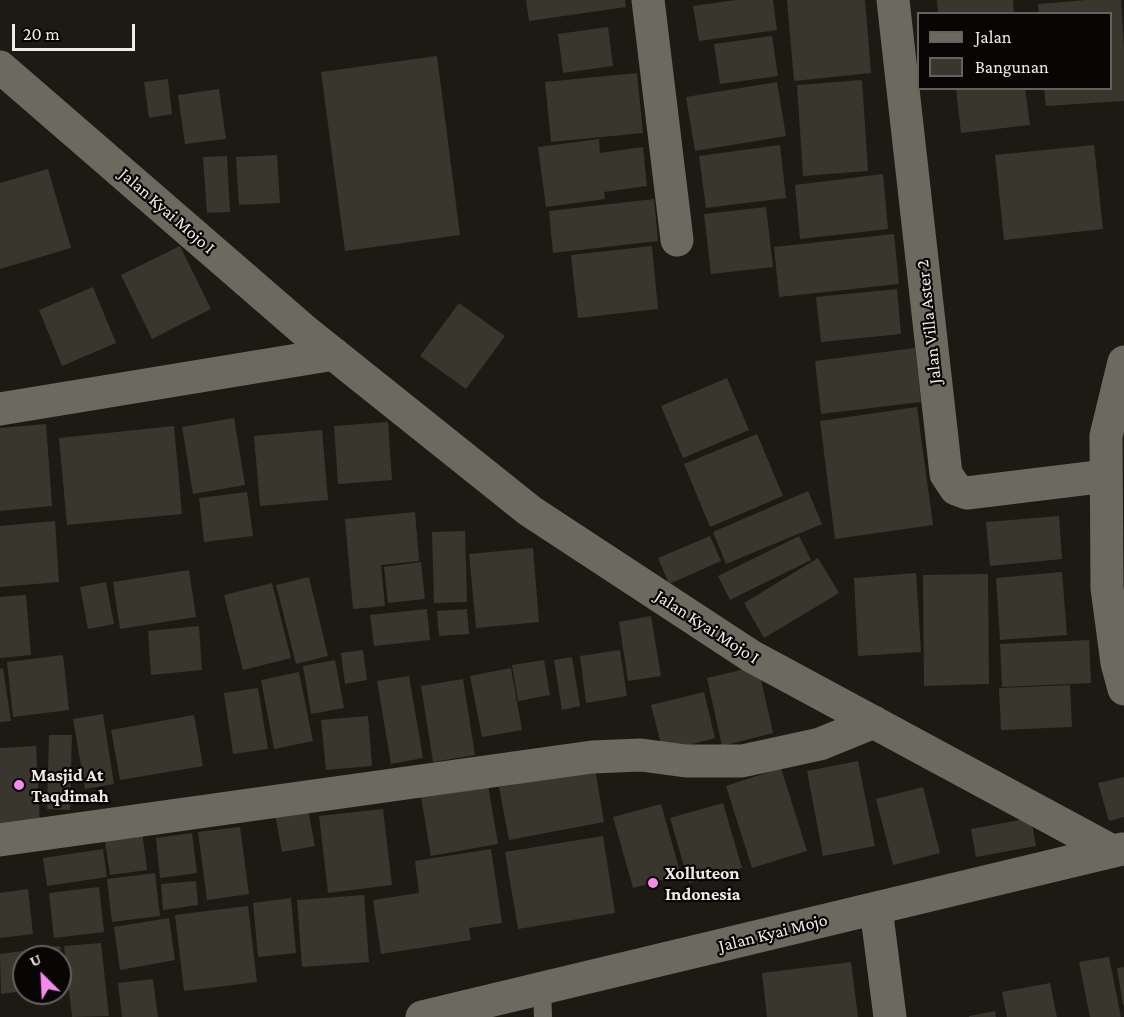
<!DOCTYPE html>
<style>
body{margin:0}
#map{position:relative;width:1124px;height:1017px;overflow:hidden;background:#1d1a13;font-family:"Crimson Pro",serif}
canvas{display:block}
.legend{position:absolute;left:917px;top:12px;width:195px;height:78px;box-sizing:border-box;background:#070604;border:2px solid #63625f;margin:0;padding:8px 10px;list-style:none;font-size:18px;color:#eeece7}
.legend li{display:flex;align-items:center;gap:12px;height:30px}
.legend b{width:30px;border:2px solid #63625f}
.north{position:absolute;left:12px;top:945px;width:60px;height:60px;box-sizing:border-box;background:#070604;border:2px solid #63625f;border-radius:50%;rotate:336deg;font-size:16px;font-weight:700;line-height:24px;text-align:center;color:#eeece7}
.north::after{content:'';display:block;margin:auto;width:21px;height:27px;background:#f589ef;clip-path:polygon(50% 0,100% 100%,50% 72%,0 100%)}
.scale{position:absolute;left:12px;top:24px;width:123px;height:27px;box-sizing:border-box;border:3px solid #eeece7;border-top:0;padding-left:8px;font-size:18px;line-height:21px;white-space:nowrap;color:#eeece7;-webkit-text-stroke:4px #070604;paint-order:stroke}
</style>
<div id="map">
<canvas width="1124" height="1017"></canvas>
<ul class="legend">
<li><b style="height:8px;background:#6c695f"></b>Jalan</li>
<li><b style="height:16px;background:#39362d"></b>Bangunan</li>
</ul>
<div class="north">U</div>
<div class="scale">20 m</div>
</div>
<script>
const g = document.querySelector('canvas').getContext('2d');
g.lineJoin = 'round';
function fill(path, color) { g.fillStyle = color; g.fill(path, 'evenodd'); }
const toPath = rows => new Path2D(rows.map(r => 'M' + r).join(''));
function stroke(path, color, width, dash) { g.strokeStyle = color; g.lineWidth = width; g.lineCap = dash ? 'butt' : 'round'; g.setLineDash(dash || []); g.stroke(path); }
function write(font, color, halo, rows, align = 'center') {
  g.font = font + ' "Crimson Pro",serif'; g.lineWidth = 4.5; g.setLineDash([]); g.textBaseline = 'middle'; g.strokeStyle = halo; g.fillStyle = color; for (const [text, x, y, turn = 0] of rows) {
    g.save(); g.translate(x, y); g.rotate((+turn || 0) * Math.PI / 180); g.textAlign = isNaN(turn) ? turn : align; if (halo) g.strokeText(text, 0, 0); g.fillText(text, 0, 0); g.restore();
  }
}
const building = toPath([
 [526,0,625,0,626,7,529,21],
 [736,0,773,0,777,30,699,41,693,6],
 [787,0,865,0,871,73,794,81],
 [937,0,1013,0,1014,14,938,14],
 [1086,0,1121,0,1124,49,1124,101,1046,106,1044,88,1110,88,1110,14,1039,14,1038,4],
 [608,27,613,66,563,73,558,34],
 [772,36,778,76,720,84,714,44],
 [437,56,460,235,345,251,321,72],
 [637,73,643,133,551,142,545,82],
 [168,79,172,114,149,118,144,82],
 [862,80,868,171,803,176,797,85],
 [777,82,786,136,695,151,686,97],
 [956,88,1025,88,1030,125,961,133],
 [219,89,226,139,185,144,178,95],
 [599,139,600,153,643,147,647,186,604,192,605,199,546,207,538,147],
 [780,145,786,198,706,208,699,156],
 [1094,145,1103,229,1004,240,995,155],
 [277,155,280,203,239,205,236,157],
 [227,156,230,212,207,213,203,157],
 [48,169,71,248,0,269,0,183],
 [883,174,888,229,800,239,795,185],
 [654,199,658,241,553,253,549,211],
 [766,207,773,267,711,274,704,214],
 [894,234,899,284,779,297,774,247],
 [180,246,211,309,152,339,121,275],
 [652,246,658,309,578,318,571,255],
 [93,287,116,343,62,366,39,310],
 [897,289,901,334,821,342,816,297],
 [459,303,505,336,466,389,420,356],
 [915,348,921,402,821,414,815,361],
 [727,378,749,430,683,458,661,406],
 [917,407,933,525,835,539,820,421],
 [234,418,245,485,193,494,182,427],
 [388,422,392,480,338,484,334,426],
 [46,424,52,506,0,511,0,428],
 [174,426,182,514,67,525,59,438],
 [322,430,328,500,260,506,254,436],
 [757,434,783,496,710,527,684,464],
 [808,491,822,524,726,564,713,532],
 [247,492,253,536,204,542,199,498],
 [415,512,419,561,381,565,385,606,353,609,345,519],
 [1059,516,1062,559,990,566,986,522],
 [55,521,59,582,0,587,0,526],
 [465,531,467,602,434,603,432,532],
 [710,536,721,561,669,584,658,558],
 [799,536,811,560,730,600,718,576],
 [533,548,539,622,476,628,469,554],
 [818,558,839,593,764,638,744,603],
 [421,562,425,599,388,603,384,567],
 [189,570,196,617,120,629,113,582],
 [1062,572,1067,635,1000,640,996,578],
 [916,573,921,652,858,656,854,578],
 [988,574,989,684,924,686,923,575],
 [309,577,328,656,296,664,276,585],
 [106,582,114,624,88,629,80,587],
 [272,583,291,658,243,670,224,595],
 [26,595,31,655,0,658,0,597],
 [427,609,430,640,374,646,370,615],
 [467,609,469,634,439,636,437,611],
 [651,616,661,676,628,681,619,622],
 [199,626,202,670,151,675,148,631],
 [1089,640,1091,683,1002,687,1000,644],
 [363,650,367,680,345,684,341,653],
 [620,650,627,696,586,703,580,656],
 [63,655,69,710,13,717,7,662],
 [572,657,580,706,562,710,554,660],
 [335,660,344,708,311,714,303,666],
 [544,660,550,695,518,701,512,665],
 [758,666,773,733,722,746,707,678],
 [3,668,11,721,0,722,0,669],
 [511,668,522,730,482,737,470,676],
 [299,672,313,741,274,749,261,680],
 [409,676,423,758,391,764,377,681],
 [463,679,475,755,433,762,421,686],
 [1070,685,1072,727,1001,730,999,688],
 [258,688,268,749,233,754,224,693],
 [704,692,715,738,663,752,651,705],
 [103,714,114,784,85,789,73,719],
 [194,715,203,766,120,780,111,730],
 [368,716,372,766,326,770,321,720],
 [49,735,72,735,70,810,47,809],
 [36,746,40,823,0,826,0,748],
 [858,761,875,846,823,856,807,771],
 [781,768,807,851,752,868,726,786],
 [595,769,604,822,509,840,499,787],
 [1124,777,1124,817,1109,821,1098,783],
 [488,785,498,844,431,856,421,797],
 [923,787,940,853,893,865,876,799],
 [723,803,742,868,689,883,670,818],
 [307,804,315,846,282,852,274,809],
 [661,804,681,875,633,888,613,817],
 [383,809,392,885,328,893,319,816],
 [1031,818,1036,846,976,857,971,829],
 [141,823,147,870,110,875,103,829],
 [240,827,249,894,207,900,198,832],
 [192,833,197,873,160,878,156,838],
 [603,836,615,913,518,929,505,852],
 [103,849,107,877,47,886,43,858],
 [491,849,502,923,469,928,471,940,381,954,373,900,419,893,415,861],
 [155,873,160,916,112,922,107,879],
 [196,881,198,905,163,910,161,884],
 [99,887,104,932,54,938,49,893],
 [28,889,33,934,0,938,0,893],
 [364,895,369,962,302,967,297,900],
 [291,898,296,953,258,957,253,903],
 [248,906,257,982,184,991,175,915],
 [169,918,175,960,120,970,114,927],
 [101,943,109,1016,72,1017,64,946],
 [60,946,66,985,60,985,60,957,24,957,24,991,1,994,0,954],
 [1109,957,1121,1017,1090,1017,1079,962],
 [851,962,858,1017,767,1017,762,973],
 [1124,967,1124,1005,1123,1005,1117,968],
 [153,979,158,1017,122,1017,118,983],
 [1050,983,1057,1017,1007,1017,1002,992],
 [995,1011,996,1017,969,1017,969,1016]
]);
const lane = toPath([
 [542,988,543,1017]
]);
const street = toPath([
 [648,0,677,240],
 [893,0,946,474,956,489,967,493,1106,476],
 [0,67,306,332,530,511,751,656,1112,851],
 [1124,362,1106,436,1107,588,1117,663,1124,689],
 [0,409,334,354],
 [0,840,592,757,641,755,686,761,742,761,820,744,874,722],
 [876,908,890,1017],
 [422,1017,1122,849]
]);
const markers = [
 [19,785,6,"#f589ef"],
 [653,883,6,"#f589ef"]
];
const streetNames = [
 ["Jalan Kyai Mojo I",167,211,41],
 ["Jalan Villa Aster 2",929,322,-96],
 ["Jalan Kyai Mojo I",707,627,33],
 ["Jalan Kyai Mojo",773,933,-14]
];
const poiNames = [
 ["Masjid At",31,775],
 ["Taqdimah",31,796],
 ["Xolluteon",665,873],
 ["Indonesia",665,894]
];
fill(building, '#39362d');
stroke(lane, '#6c695f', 18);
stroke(street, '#6c695f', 33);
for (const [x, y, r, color] of markers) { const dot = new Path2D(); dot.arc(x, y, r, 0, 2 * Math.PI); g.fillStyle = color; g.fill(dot); stroke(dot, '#070604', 2); }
write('18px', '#eeece7', '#070604', streetNames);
write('bold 18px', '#eeece7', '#070604', poiNames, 'left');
</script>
